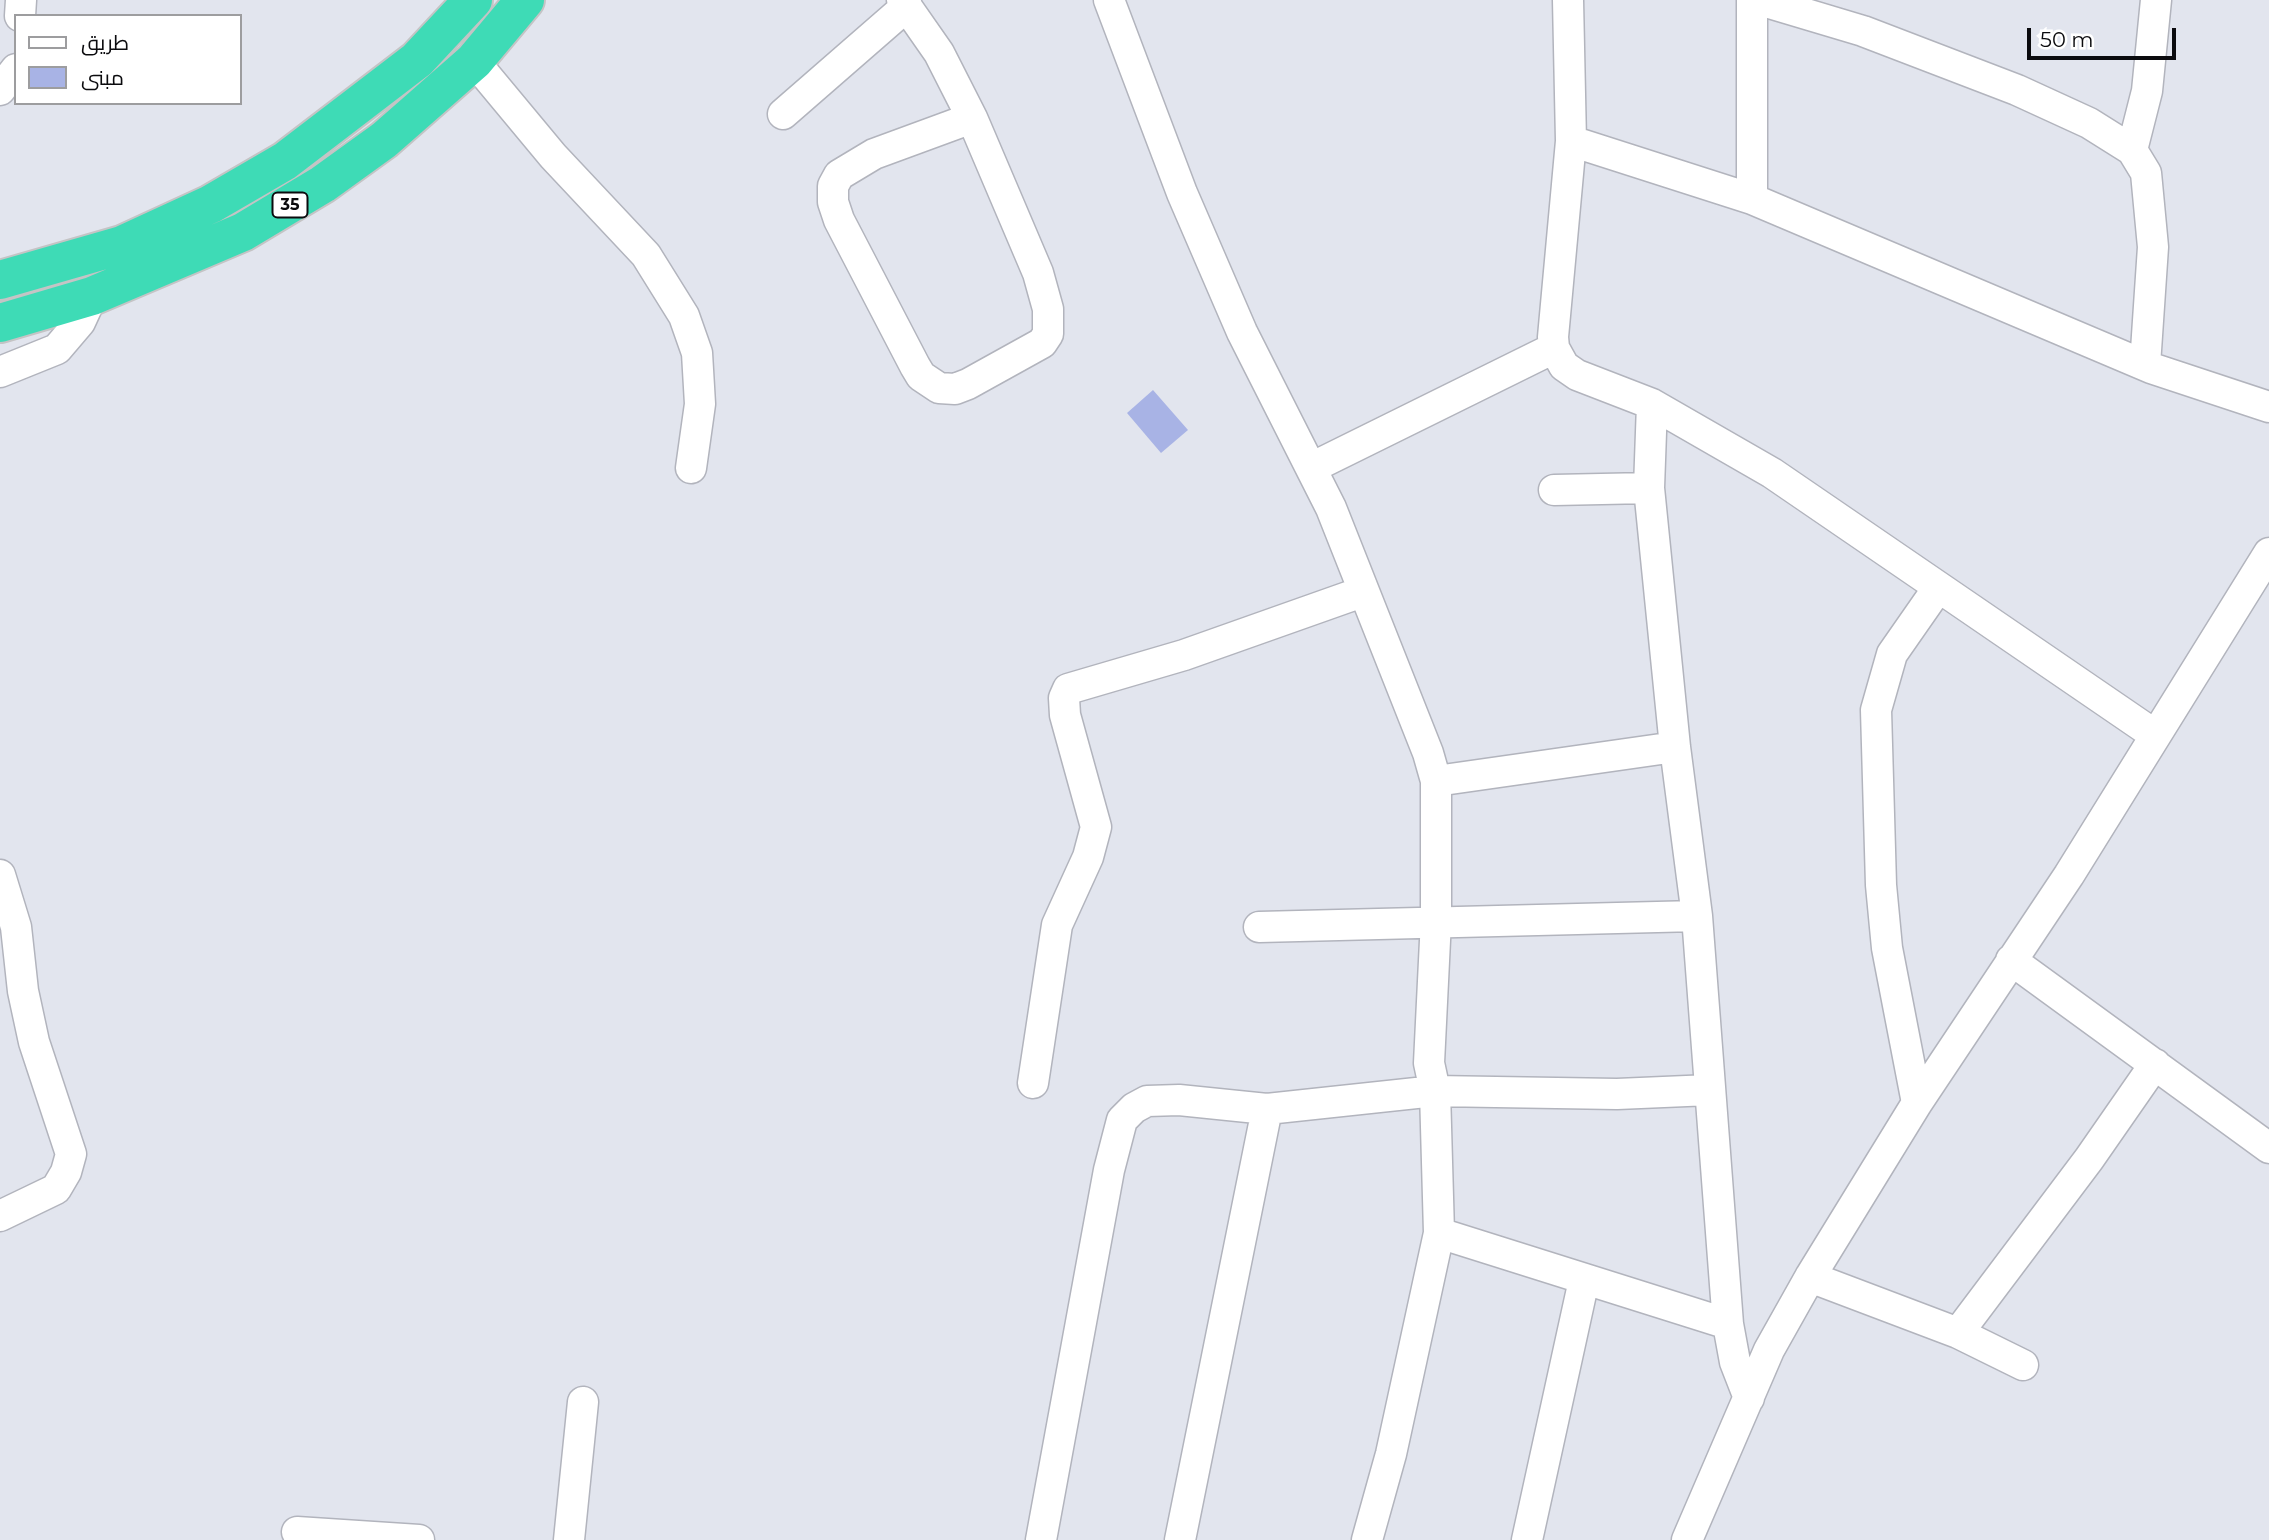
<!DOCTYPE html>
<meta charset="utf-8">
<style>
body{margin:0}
#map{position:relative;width:2269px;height:1540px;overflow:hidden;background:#e2e5ee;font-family:Montserrat,Cairo,sans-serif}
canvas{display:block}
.legend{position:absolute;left:14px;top:14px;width:228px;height:91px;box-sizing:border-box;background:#fff;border:2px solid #9d9d9f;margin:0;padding:9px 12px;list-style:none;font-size:21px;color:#0b0b0e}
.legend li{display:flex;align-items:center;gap:14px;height:35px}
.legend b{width:35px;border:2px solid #9d9d9f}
.scale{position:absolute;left:2027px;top:28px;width:149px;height:32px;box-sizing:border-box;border:4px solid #0b0b0e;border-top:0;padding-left:9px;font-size:21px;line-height:24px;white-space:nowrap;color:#0b0b0e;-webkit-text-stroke:5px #fff;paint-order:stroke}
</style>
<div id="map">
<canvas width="2269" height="1540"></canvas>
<ul class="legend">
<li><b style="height:9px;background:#fff"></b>طريق</li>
<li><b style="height:19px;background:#a8b3e5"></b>مبنى</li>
</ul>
<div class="scale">50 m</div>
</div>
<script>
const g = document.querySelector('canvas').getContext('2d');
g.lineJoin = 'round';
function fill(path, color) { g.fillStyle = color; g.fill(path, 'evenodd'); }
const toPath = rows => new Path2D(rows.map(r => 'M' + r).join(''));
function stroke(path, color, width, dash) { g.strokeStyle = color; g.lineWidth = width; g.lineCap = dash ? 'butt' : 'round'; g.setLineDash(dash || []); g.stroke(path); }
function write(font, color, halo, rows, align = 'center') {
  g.font = font + ' Montserrat,sans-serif'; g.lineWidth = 5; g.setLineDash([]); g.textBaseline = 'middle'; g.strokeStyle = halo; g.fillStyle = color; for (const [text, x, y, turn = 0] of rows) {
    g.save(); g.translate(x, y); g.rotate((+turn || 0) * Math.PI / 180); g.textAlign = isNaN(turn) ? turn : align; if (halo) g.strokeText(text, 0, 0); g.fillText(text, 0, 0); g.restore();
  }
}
const building = toPath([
 [1153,390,1188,430,1161,453,1127,413]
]);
const minor = toPath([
 [902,0,939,53,972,118,1038,273,1048,309,1048,334,1042,343,968,384,955,389,939,388,921,376,915,366,839,220,833,202,833,186,839,175,874,154,972,118],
 [1109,0,1182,193,1242,332,1331,508,1428,753,1436,781,1436,920,1429,1063,1435,1091,1439,1233,1391,1454,1367,1540],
 [1568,0,1571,141,1553,337,1554,348,1564,366,1577,375,1652,404,1772,473,2155,735],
 [1759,0,1863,31,2017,90,2089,123,2132,150,2146,173,2153,247,2145,365],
 [20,16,21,0],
 [474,61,553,156,646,255,684,316,697,353,700,404,691,468],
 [0,90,16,69],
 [783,114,907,6],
 [1571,141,1752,199,1752,0],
 [2132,150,2147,91,2156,0],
 [1752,199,2151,368,2269,407],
 [0,372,57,349,80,322,92,296],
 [1652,404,1649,488,1675,747,1697,916,1728,1324,1735,1362,1749,1398],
 [1311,468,1554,348],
 [1554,490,1649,488],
 [1436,781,1675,747],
 [0,875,16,927,23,991,34,1042,71,1154,66,1172,56,1189,0,1216],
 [1259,927,1697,916],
 [2011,960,2269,1148],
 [1033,1083,1057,925,1088,857,1096,827,1065,715,1064,698,1068,689,1184,655,1362,592],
 [1917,1103,1887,948,1881,885,1876,710,1892,654,1938,588],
 [1439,1233,1728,1324],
 [1810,1277,1958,1333,2023,1365],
 [1958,1333,2089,1159,2155,1064],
 [297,1532,419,1540],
 [569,1540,583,1402],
 [1041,1540,1109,1170,1122,1120,1134,1108,1147,1101,1179,1100,1267,1109,1435,1091,1617,1094,1710,1090],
 [1180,1540,1267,1109],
 [1527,1540,1584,1280],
 [1687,1540,1769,1350,1810,1277,1917,1103,2069,875,2269,553]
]);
const highway = toPath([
 [0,280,122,245,211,204,285,161,417,60,473,0],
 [0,323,92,296,243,232,323,184,384,140,474,61,525,0]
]);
const shields = [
 [290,205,35]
];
const shieldNames = [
 ["35",290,205]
];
fill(building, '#a8b3e5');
stroke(minor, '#b2b4bd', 33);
stroke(highway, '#c4c4c5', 42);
stroke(minor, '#fff', 30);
stroke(highway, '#3edbb6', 38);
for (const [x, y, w] of shields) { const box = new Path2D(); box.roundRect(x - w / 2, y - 12.5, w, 25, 5); g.fillStyle = '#fff'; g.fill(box); stroke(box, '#0b0b0e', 2); }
write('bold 16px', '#0b0b0e', null, shieldNames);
</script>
